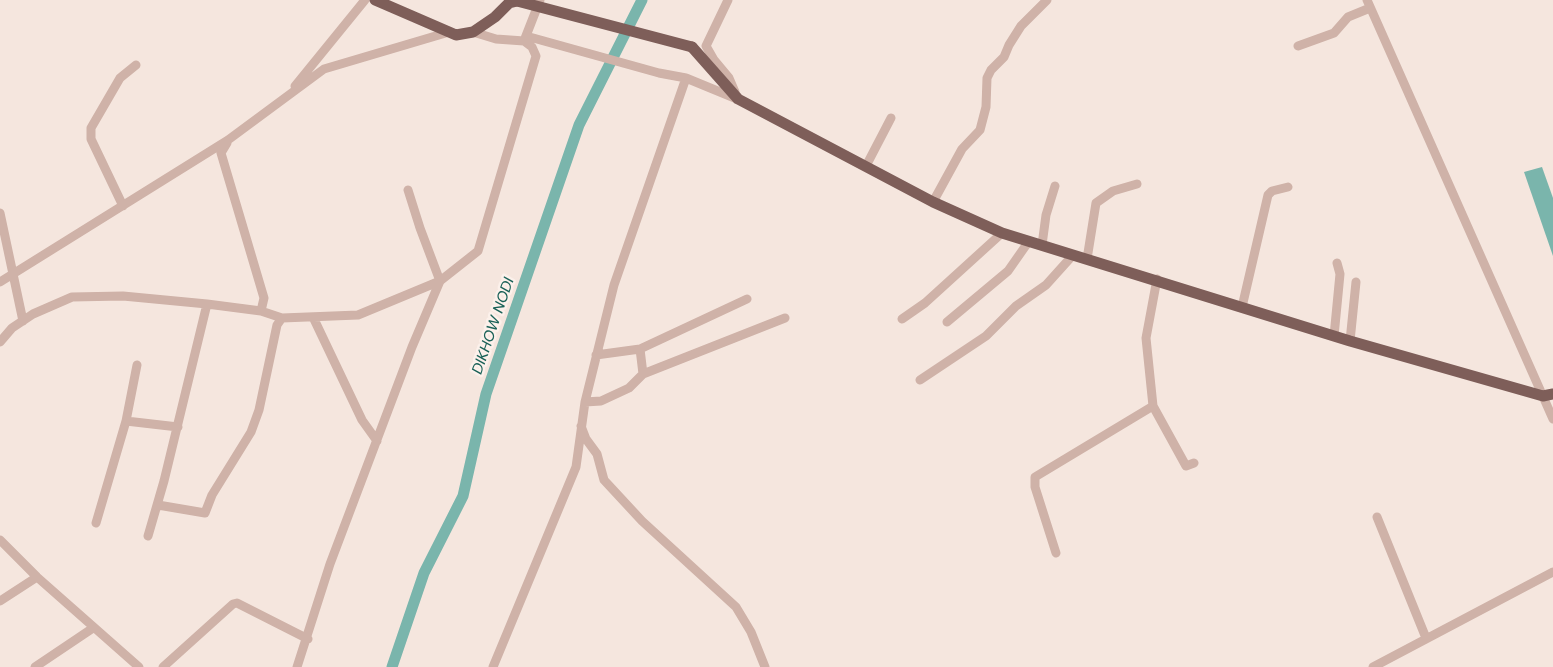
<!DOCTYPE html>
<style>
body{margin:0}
canvas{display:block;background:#f5e6de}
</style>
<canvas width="1553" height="667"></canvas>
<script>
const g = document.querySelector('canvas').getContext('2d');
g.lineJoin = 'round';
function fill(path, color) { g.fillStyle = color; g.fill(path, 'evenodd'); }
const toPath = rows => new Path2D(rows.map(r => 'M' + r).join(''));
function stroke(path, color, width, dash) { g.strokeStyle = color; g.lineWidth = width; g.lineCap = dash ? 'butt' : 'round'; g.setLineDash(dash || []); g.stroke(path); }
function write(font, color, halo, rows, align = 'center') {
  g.font = font + ' Poppins,sans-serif'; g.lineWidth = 5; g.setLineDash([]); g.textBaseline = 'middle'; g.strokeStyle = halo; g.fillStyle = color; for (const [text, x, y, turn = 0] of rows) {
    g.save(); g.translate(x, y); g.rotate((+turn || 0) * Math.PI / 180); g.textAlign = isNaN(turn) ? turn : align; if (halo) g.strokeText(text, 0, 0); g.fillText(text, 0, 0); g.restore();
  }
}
const water = toPath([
 [1542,167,1553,198,1553,256,1524,172]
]);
const river = toPath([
 [392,667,424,573,463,496,486,394,579,125,642,0]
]);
const minor = toPath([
 [728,0,706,46,714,60,729,78,735,92],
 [1367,0,1553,419],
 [526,36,659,73,686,78],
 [524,41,540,0],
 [1298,46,1334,33,1348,17,1370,8],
 [295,86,365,0],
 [227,143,221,153,264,298,261,311],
 [866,166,891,118],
 [933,202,962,149,980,130,986,107,987,78,991,70,1004,57,1009,45,1021,26,1047,0],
 [123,206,91,139,91,128,120,78,136,65],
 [0,213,23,321],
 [1042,245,1046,215,1055,186],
 [1087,259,1096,203,1113,191,1137,184],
 [0,282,228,140,324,69,449,32],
 [1242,307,1268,195,1272,191,1288,187],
 [313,317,362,420,377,441],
 [902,319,925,303,1002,233],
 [947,322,1008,271,1029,241],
 [1334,336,1340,274,1337,263],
 [1350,341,1356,282],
 [0,342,12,328,33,314,72,297,123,296,207,304,261,311,282,318,358,315,440,281,420,228,408,190],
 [596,355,640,349],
 [643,374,785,318],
 [920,380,986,336,1016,306,1046,285,1073,255],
 [585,402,601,401,629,388,643,374,640,349,747,299],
 [1153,406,1186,466,1194,463],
 [126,421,137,365],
 [581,426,586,439,597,454,604,480,642,521,736,607,751,632,765,667],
 [158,505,205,513,212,495,251,432,259,410,277,325,282,318],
 [1377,517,1426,638],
 [96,523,126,421,178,427],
 [148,536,164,481,207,304],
 [0,540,37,577,139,667],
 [1056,553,1035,487,1035,477,1153,406,1146,338,1157,279],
 [0,601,37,577],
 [35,667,93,628],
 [163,667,233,604,237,603,308,639],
 [297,667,330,564,412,347,440,281,478,251,536,56,532,47,524,41,496,39,473,32],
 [493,667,576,467,585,402,614,285,686,78,737,99],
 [1373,667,1553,572]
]);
const major = toPath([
 [375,0,456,35,473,32,495,17,509,3,517,1],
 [692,47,738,99,933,202,1002,233,1350,341,1543,396,1553,394]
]);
const majorBridge = toPath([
 [517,1,692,47]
]);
const waterNames = [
 ["DIKHOW NODI",494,326,-71]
];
fill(water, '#7ab5ac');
stroke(river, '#7ab5ac', 11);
stroke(minor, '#cfb2a8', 9);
stroke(major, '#7e5e59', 11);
stroke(majorBridge, '#7e5e59', 11);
write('italic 15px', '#1a6157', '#fcf1eb', waterNames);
</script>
